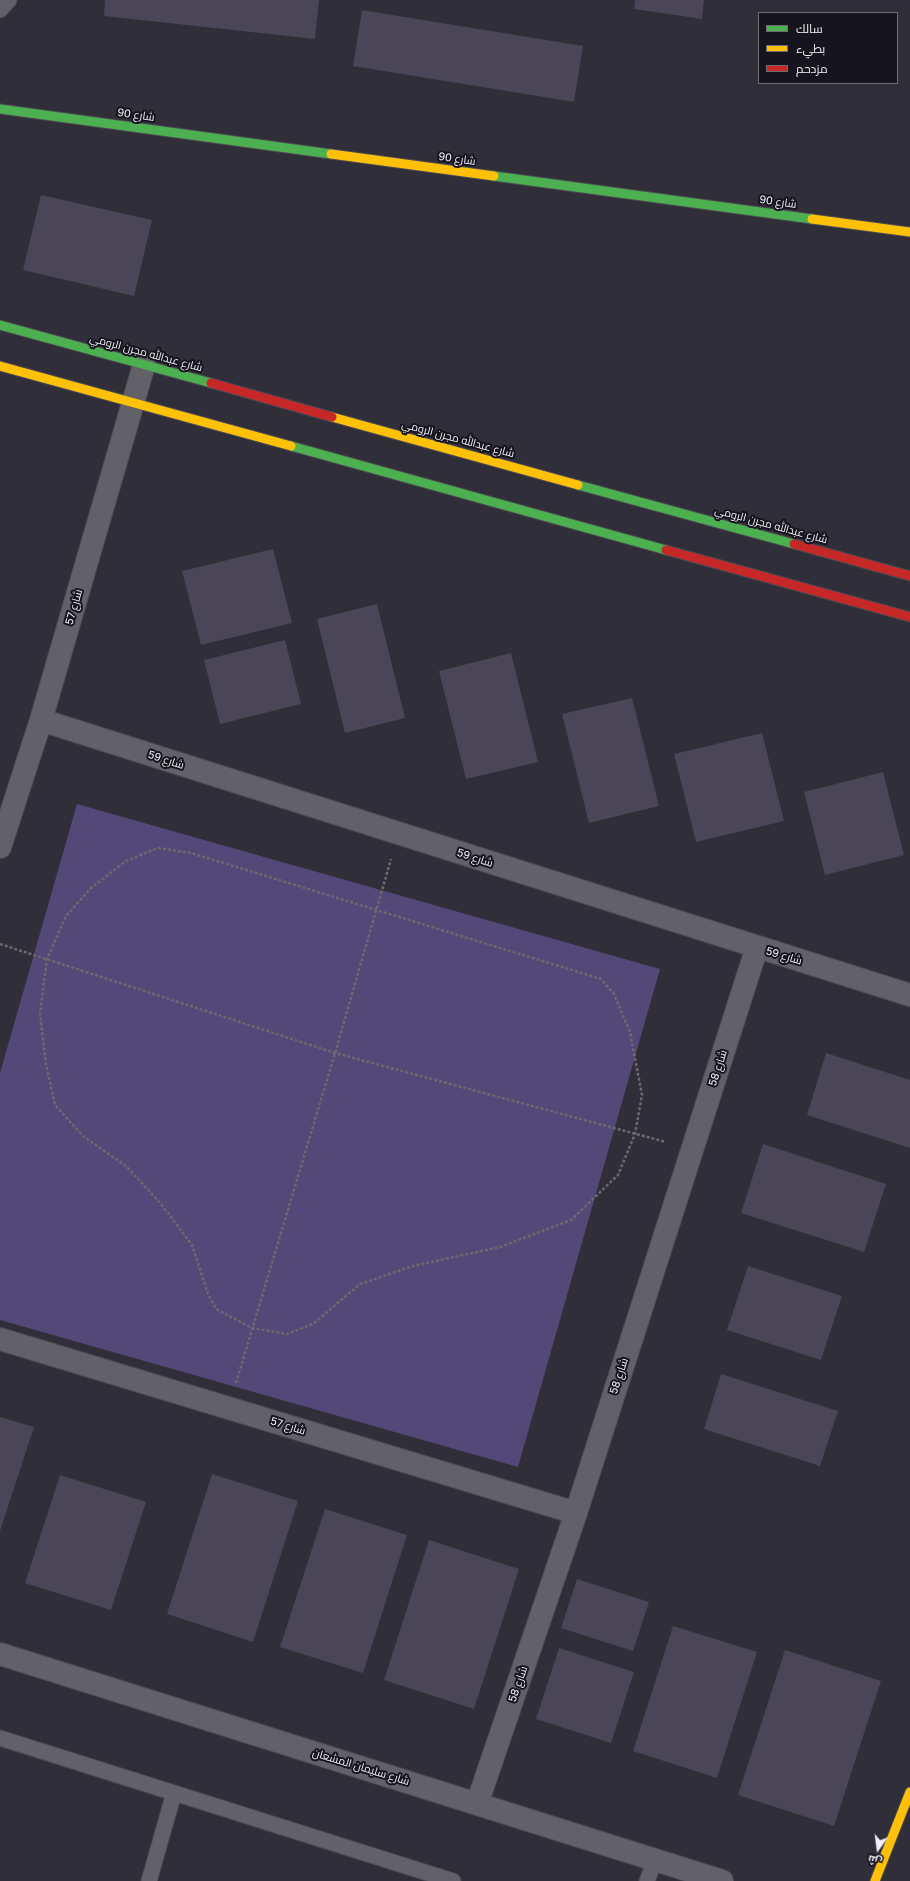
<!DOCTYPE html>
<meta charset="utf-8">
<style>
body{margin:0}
#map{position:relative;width:910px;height:1881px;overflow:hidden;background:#302e38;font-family:"Golos Text",Cairo,sans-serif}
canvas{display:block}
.legend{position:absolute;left:758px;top:12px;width:140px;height:72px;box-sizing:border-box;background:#16141c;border:1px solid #6d6b75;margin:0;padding:5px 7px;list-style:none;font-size:12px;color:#f0eefb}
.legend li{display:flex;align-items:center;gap:8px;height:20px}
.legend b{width:20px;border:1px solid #6d6b75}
.north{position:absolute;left:858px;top:1829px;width:40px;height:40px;-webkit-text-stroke:3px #16141c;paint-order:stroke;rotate:194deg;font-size:11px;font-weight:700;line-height:16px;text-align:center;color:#f0eefb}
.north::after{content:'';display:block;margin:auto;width:14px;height:18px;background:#f0eefb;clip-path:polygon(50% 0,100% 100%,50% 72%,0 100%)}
</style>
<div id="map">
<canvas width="910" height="1881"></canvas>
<ul class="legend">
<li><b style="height:5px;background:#4caf50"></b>سالك</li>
<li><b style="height:5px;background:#ffc107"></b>بطيء</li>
<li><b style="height:5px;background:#c62828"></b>مزدحم</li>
</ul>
<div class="north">ش</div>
</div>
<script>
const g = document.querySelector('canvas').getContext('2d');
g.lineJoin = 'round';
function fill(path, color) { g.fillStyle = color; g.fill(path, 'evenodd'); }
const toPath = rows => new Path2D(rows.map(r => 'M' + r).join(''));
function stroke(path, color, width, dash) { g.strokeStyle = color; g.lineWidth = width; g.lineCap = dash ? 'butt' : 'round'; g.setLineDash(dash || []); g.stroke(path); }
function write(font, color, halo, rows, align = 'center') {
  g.font = font + ' "Golos Text",Cairo,sans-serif'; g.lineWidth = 4; g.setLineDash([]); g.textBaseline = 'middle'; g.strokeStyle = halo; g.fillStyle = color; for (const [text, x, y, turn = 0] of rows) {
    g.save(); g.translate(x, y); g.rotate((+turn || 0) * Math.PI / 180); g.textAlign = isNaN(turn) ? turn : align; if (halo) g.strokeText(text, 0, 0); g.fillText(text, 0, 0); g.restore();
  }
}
const green = toPath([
 [77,804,660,969,518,1467,0,1320,0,1073]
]);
const building = toPath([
 [105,0,319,0,315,39,104,16],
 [635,0,704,0,702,19,634,9],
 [362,10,583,46,574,102,353,66],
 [41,195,152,220,134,296,23,270],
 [273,549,292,623,201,645,182,571],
 [377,604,405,718,345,733,317,619],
 [285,640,301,704,220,724,204,660],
 [511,653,538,762,466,779,439,671],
 [632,698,659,806,589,823,562,714],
 [762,733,784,821,696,842,674,754],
 [883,772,904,855,825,875,804,792],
 [826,1053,910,1080,910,1148,807,1115],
 [763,1144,886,1184,864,1252,741,1213],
 [748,1266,842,1296,821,1360,727,1330],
 [721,1374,838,1411,820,1466,704,1429],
 [0,1417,34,1427,0,1531],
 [212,1474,298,1501,253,1642,167,1614],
 [60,1475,146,1502,111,1610,25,1583],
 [325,1509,407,1535,363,1673,280,1647],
 [429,1540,519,1569,474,1709,384,1680],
 [577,1579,649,1602,633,1651,561,1628],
 [673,1626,757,1652,717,1778,633,1751],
 [559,1648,634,1672,611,1743,536,1719],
 [785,1650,881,1681,834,1826,738,1795]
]);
const path = toPath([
 [158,848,191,853,601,979,614,994,630,1032,642,1095,635,1134,618,1175,571,1220,500,1247,413,1266,360,1284,313,1324,287,1334,252,1328,216,1309,208,1294,192,1245,161,1204,126,1166,83,1136,55,1105,46,1064,40,1014,47,959,66,916,91,888,126,861,158,848],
 [0,944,335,1053,666,1142],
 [236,1383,335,1053,391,859]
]);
const lane = toPath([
 [0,10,9,0],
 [0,1738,453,1881],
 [149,1881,174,1793],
 [647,1881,655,1860]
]);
const street = toPath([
 [41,720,910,995],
 [0,847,41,720,144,365],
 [0,1339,576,1513],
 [0,1654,722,1881],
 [477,1804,576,1513,757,947]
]);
const fast = toPath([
 [0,109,331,154],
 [494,176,812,219],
 [0,325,211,383],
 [291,446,666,550],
 [578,485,794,544]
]);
const slow = toPath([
 [331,154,494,176],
 [812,219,910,232],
 [0,366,291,446],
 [332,417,578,485],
 [875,1881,910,1792]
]);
const jam = toPath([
 [211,383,332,417],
 [794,544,910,576],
 [666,550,910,617]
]);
const streetNames = [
 ["شارع 90",136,115,8],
 ["شارع 90",457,159,8],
 ["شارع 90",778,202,8],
 ["شارع عبدالله مجرن الرومي",146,353,15],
 ["شارع عبدالله مجرن الرومي",458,439,15],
 ["شارع عبدالله مجرن الرومي",771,525,15],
 ["شارع 57",74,607,-74],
 ["شارع 59",166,760,18],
 ["شارع 59",475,858,18],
 ["شارع 59",784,956,17],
 ["شارع 58",718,1068,-72],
 ["شارع 58",619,1376,-72],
 ["شارع 57",288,1426,17],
 ["شارع 58",518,1684,-71],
 ["شارع سليمان المشعان",361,1767,17]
];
fill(green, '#534878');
fill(building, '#4a4557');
stroke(lane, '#4c4b53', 17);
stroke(street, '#4c4b53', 24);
stroke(fast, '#4c4b53', 11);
stroke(slow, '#4c4b53', 11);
stroke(jam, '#4c4b53', 11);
stroke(path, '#6a696f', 2.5, [3, 2]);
stroke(lane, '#626168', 15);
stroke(street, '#626168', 22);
stroke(fast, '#4caf50', 9);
stroke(slow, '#ffc107', 9);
stroke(jam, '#c62828', 9);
write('11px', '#f0eefb', '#16141c', streetNames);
</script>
